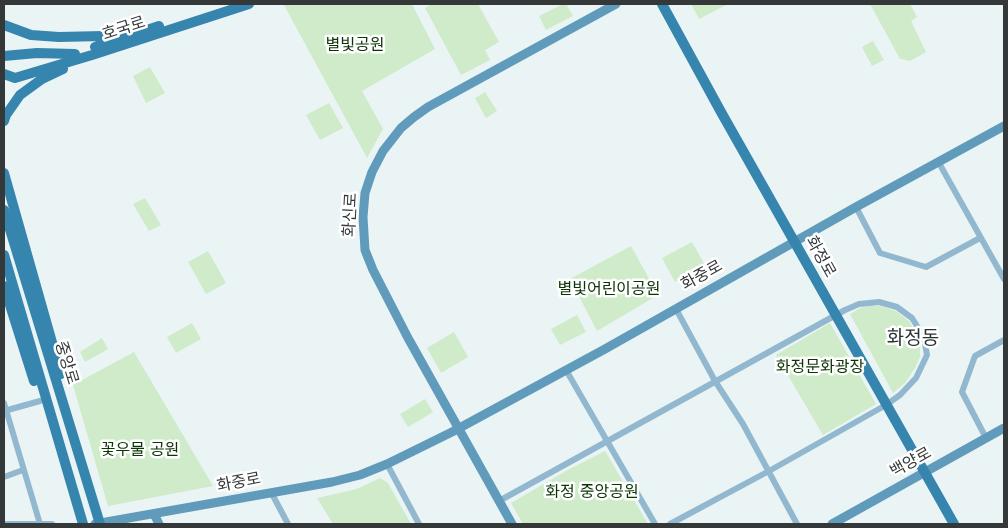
<!DOCTYPE html>
<meta charset="utf-8">
<style>
body{margin:0}
#map{position:relative;width:1008px;height:528px;overflow:hidden;background:#eaf4f5;font-family:"DejaVu Sans",sans-serif}
canvas{display:block}
.frame{position:absolute;inset:0;border:5px solid #353839;pointer-events:none}
</style>
<div id="map">
<canvas width="1008" height="528"></canvas>
<div class="frame"></div>
</div>
<script>
const g = document.querySelector('canvas').getContext('2d');
g.lineJoin = 'round';
function fill(path, color) { g.fillStyle = color; g.fill(path, 'evenodd'); }
const toPath = rows => new Path2D(rows.map(r => 'M' + r).join(''));
function stroke(path, color, width, dash) { g.strokeStyle = color; g.lineWidth = width; g.lineCap = dash ? 'butt' : 'round'; g.setLineDash(dash || []); g.stroke(path); }
function write(font, color, halo, rows, align = 'center') {
  g.font = font + ' "DejaVu Sans","Noto Sans KR",sans-serif'; g.lineWidth = 5; g.setLineDash([]); g.textBaseline = 'middle'; g.strokeStyle = halo; g.fillStyle = color; for (const [text, x, y, turn = 0] of rows) {
    g.save(); g.translate(x, y); g.rotate((+turn || 0) * Math.PI / 180); g.textAlign = isNaN(turn) ? turn : align; if (halo) g.strokeText(text, 0, 0); g.fillText(text, 0, 0); g.restore();
  }
}
const green = toPath([
 [286,4,412,4,435,49,362,91,383,129,367,158,284,5],
 [432,4,478,4,499,42,485,50,490,60,461,75,425,8],
 [563,4,566,4,573,16,546,30,539,16],
 [691,4,728,4,699,19],
 [870,4,910,4,917,17,911,21,926,52,910,61,900,59],
 [873,41,884,60,872,66,862,47],
 [150,67,165,93,146,103,133,76],
 [485,92,497,111,486,118,475,98],
 [329,103,343,128,320,140,306,115],
 [145,198,161,225,149,231,133,204],
 [692,242,705,265,675,282,662,258],
 [631,246,658,295,597,331,570,279],
 [208,251,226,283,206,294,188,262],
 [869,306,880,306,896,311,909,321,920,340,920,357,915,368,905,383,893,393,850,314,860,308],
 [577,315,586,332,560,345,551,329],
 [192,323,201,339,176,353,167,337],
 [830,323,876,404,823,435,776,355],
 [454,332,468,357,441,373,427,348],
 [102,338,108,349,85,362,80,352],
 [134,352,213,486,108,506,73,385],
 [425,399,433,412,408,427,400,414],
 [605,451,648,524,523,524,511,503,566,471],
 [380,478,388,483,411,524,333,524,317,498,357,489]
]);
const street = toPath([
 [939,163,1004,279],
 [856,207,880,253,926,267,980,238],
 [676,309,715,381,743,424,797,524],
 [566,370,655,524],
 [4,403,40,524],
 [4,411,40,401],
 [986,438,962,392,975,356,1004,340],
 [387,464,419,524],
 [4,477,23,470],
 [271,492,288,524],
 [499,501,845,310,859,304,879,302,897,307,912,318,924,337,927,355,916,378,900,395,886,405,769,471,670,524],
 [4,524,52,524]
]);
const secondary = toPath([
 [154,514,159,524],
 [95,524,332,482,360,475,387,464,452,432,605,349,856,207,1004,126],
 [512,524,408,338,373,270,365,250,363,217,365,193,372,172,383,151,401,128,414,117,428,107,616,4],
 [832,524,1004,428]
]);
const primary = toPath([
 [662,4,721,112,954,524],
 [4,25,31,35,59,37,103,36,116,40],
 [95,47,159,26],
 [4,56,37,53,75,54],
 [4,74,15,78,92,55,249,4],
 [4,121,6,115,20,95,42,79,63,69],
 [4,173,61,374],
 [4,210,100,524],
 [4,255,83,524],
 [4,286,34,381]
]);
const streetNames = [
 ["호국로",124,29,-18],
 ["화신로",351,215,-87],
 ["화정로",820,257,61],
 ["화중로",702,276,-29],
 ["중앙로",66,363,73],
 ["백양로",911,463,-29],
 ["화중로",239,483,-11]
];
const parkNames = [
 ["별빛공원",355,46],
 ["별빛어린이공원",609,290],
 ["화정문화광장",820,368],
 ["꽃우물 공원",140,451],
 ["화정 중앙공원",592,493]
];
const quarterNames = [
 ["화정동",913,339]
];
fill(green, '#cfebca');
stroke(street, '#92b8cf', 6);
stroke(secondary, '#609bbc', 9);
stroke(primary, '#3685ae', 10);
write('16px', '#353839', '#fff', streetNames);
write('16px', '#0c3405', '#fff', parkNames);
write('19px', '#2a3132', '#fff', quarterNames);
</script>
